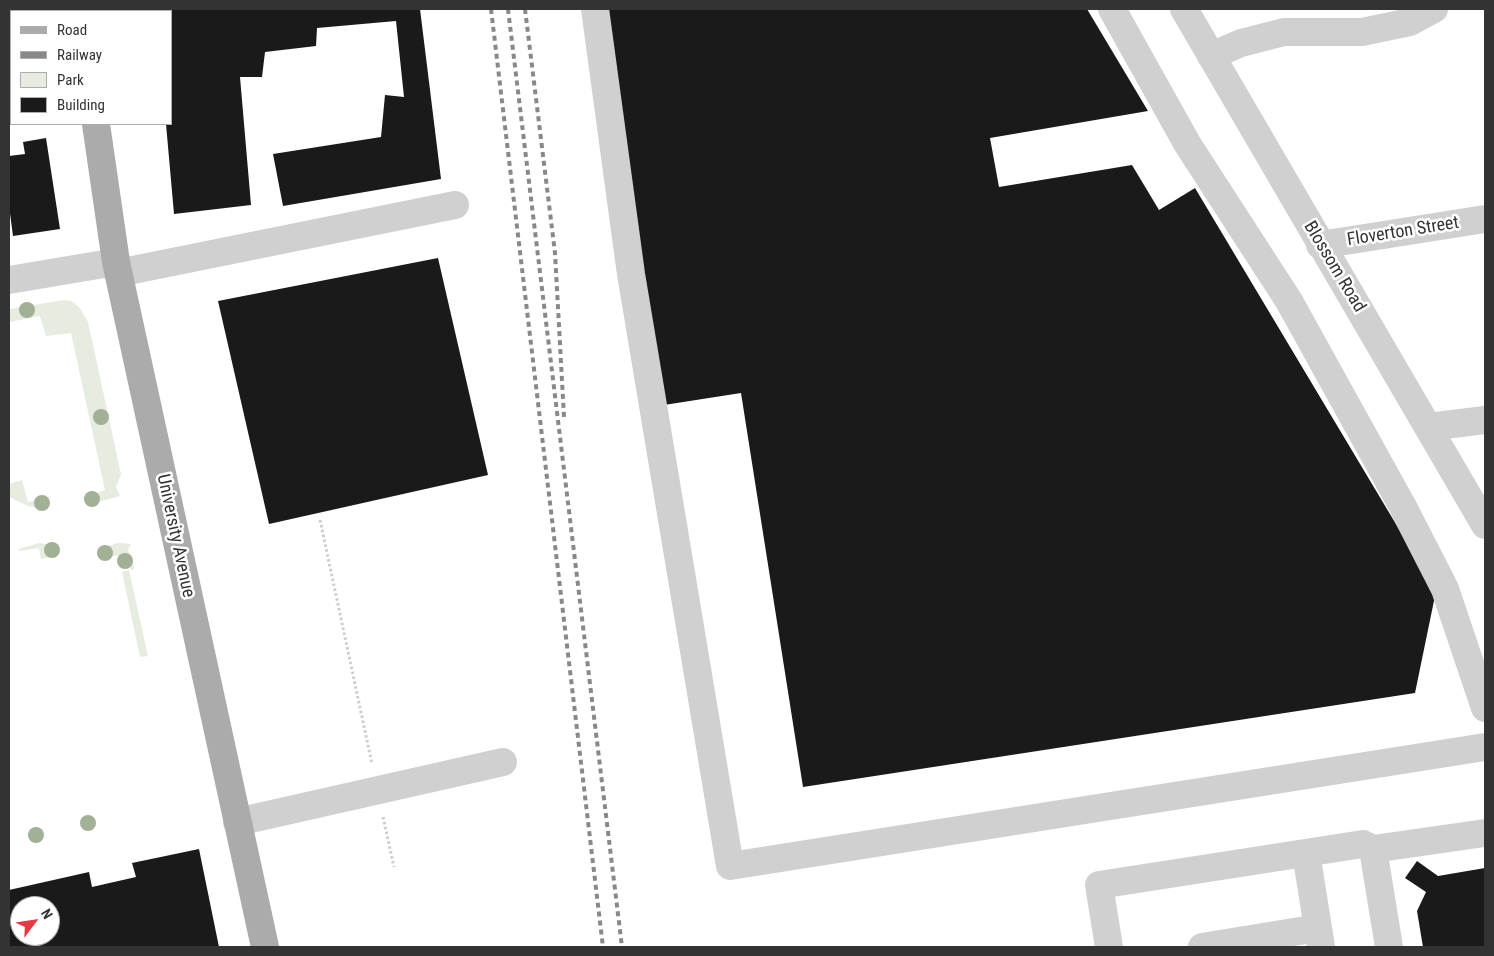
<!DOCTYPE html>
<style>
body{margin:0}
#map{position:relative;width:1494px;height:956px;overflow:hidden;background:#fff;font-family:"Roboto Condensed",sans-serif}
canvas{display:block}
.frame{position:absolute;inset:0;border:10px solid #333;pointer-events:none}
.legend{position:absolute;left:10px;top:10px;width:162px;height:115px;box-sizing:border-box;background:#fff;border:1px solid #adadad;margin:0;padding:6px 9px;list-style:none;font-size:15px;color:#333}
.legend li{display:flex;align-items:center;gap:10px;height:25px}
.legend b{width:25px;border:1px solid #adadad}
.north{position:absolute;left:10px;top:896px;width:50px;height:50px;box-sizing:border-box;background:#fff;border:1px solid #adadad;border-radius:50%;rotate:59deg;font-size:14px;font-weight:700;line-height:20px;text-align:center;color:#333}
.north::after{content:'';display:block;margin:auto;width:18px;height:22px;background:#e63946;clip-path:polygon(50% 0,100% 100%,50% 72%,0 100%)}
</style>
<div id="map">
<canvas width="1494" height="956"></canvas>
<div class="frame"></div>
<ul class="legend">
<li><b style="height:6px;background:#ababab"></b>Road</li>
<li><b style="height:6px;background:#888"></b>Railway</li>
<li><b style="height:14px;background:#e6ecdf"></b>Park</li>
<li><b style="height:14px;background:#1a1a1a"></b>Building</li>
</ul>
<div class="north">N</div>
</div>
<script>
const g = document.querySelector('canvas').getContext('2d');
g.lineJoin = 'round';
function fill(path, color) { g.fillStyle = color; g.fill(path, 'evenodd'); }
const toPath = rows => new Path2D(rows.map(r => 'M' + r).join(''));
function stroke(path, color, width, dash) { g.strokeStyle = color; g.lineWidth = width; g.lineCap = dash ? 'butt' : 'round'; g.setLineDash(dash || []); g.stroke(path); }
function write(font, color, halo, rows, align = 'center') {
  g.font = font + ' "Roboto Condensed",sans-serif'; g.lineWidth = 5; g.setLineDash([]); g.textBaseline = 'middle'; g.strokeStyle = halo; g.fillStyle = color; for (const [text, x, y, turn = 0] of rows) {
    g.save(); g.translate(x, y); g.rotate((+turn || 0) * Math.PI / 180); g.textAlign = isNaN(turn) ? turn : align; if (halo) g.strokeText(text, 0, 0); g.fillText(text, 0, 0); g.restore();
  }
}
const green = toPath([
 [65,300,71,301,79,307,88,322,121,474,116,487,120,496,91,504,87,503,87,497,105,490,71,333,46,336,40,316,9,322,9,309],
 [22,480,28,502,44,499,49,502,47,507,42,509,28,506,9,497,9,484],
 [39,543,57,546,59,552,56,556,41,559,39,548,19,551,19,549],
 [119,543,131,544,128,550,132,557,134,569,131,570,130,564,121,566,118,555,102,558,97,553,100,548],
 [129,570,148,656,140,657,122,572]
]);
const building = toPath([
 [155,9,420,9,441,179,283,206,273,154,381,137,385,95,404,97,396,21,317,28,316,46,265,52,262,77,240,77,251,205,174,214,166,124,171,124,171,11,155,11],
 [602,9,1087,9,1148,111,990,138,999,187,1132,165,1159,210,1195,188,1436,591,1415,693,803,787,741,393,664,405],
 [46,138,60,229,13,236,9,206,9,156,25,154,23,142],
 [438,258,488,475,269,524,218,301],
 [199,849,219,947,9,947,9,890,89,872,92,887,136,877,132,863],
 [20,906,50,906,50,936,20,936],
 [1417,861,1438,876,1485,868,1485,947,1423,947,1417,911,1426,892,1405,878]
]);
const path = toPath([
 [320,520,372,764],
 [383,817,394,867]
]);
const minor = toPath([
 [595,9,631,274,730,866,1485,747],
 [1112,9,1188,145,1289,301,1403,507,1445,589,1485,708],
 [1184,9,1485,525],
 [1211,56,1241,43,1284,32,1362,32,1410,22,1434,9],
 [9,62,11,62],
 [1320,245,1485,219],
 [118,273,455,205],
 [9,280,116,262],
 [1428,427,1485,420],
 [237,822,503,762],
 [1373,849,1389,947],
 [1306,853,1321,947],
 [1109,947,1099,885,1363,844,1373,849,1485,833],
 [1202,947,1318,928]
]);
const major = toPath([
 [80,9,80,11],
 [96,124,116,262,265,947]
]);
const rail = toPath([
 [491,9,603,947],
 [508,9,622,947],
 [525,9,555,253,564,417]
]);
const trees = [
 [27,310],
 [101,417],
 [92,499],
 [42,503],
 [52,550],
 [105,553],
 [125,561],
 [88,823],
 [36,835]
];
const streetNames = [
 ["Floverton Street",1403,232,-9],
 ["Blossom Road",1334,267,59],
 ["University Avenue",175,536,78]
];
fill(green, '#e6ecdf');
fill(building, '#1a1a1a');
stroke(path, '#cdcdcd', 3, [2.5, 2.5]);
stroke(minor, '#d0d0d0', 28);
stroke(major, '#ababab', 28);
stroke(rail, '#888', 4, [5, 4]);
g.fillStyle = '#a2b095';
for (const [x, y] of trees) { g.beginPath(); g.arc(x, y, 8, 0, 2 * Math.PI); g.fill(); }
write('18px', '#333', '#fff', streetNames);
</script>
